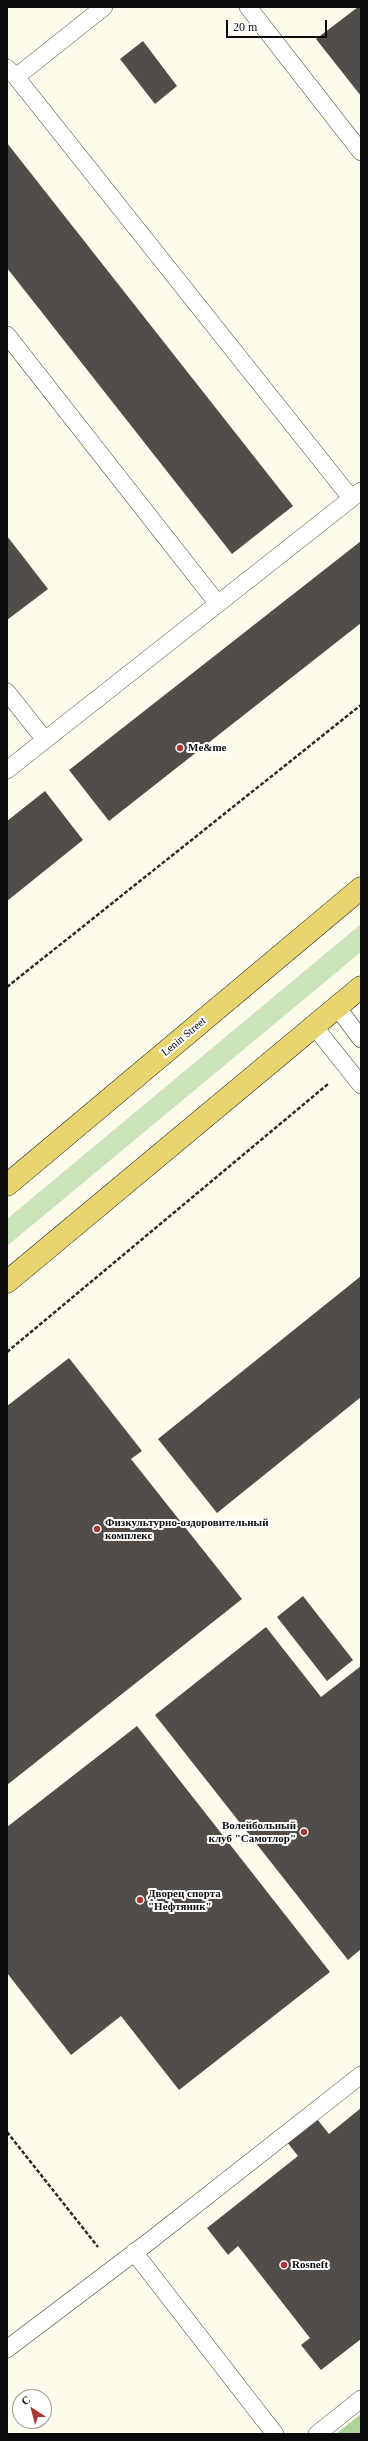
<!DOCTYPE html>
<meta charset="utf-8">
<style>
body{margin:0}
#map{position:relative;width:368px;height:2441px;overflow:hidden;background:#fdfbec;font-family:Georgia,serif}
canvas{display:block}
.frame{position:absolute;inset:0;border:8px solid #0b0b0b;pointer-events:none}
.north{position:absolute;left:12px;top:2389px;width:40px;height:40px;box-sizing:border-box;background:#fff;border:1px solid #9d9d9d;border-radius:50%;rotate:324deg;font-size:11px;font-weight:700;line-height:16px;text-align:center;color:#0b0b0b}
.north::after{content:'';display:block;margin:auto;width:14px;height:18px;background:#aa3834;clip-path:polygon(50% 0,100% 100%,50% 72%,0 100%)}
.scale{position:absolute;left:226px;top:20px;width:101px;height:18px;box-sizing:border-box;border:2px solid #0b0b0b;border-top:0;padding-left:5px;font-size:12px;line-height:14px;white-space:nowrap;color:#0b0b0b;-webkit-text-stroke:3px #fff;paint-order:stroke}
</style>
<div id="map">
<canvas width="368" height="2441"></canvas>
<div class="frame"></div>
<div class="north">С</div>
<div class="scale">20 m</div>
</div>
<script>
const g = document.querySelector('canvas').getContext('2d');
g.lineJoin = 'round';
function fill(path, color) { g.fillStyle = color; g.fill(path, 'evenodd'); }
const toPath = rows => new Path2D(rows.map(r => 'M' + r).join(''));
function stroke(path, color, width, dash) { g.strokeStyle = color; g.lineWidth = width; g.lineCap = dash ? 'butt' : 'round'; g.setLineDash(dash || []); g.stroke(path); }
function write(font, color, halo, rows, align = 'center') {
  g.font = font + ' Georgia,serif'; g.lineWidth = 4; g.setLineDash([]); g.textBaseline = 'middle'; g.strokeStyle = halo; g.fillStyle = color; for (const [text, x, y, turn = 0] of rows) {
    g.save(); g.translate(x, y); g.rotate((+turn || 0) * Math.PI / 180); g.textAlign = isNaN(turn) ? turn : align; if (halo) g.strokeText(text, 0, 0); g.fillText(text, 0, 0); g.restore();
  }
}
const green = toPath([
 [361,924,361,952,7,1246,7,1219]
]);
const forest = toPath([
 [361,2414,361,2434,336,2434]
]);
const building = toPath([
 [358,7,361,7,361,96,316,39],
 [143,41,177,86,155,104,120,59],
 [7,143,293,506,232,554,7,268],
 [7,536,48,589,7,620],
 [361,541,361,623,109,821,69,770],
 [45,791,83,840,7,901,7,821],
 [361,1276,361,1397,217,1513,158,1439],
 [69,1358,142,1451,131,1459,242,1599,7,1785,7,1406],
 [303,1596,353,1660,327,1681,277,1617],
 [266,1627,321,1697,361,1666,361,1949,348,1960,155,1715],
 [137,1726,330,1972,179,2090,121,2016,71,2055,7,1973,7,1827],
 [361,2108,361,2339,321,2370,301,2345,310,2338,238,2246,228,2255,207,2228,298,2156,287,2142,317,2119,329,2134]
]);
const path = toPath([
 [7,987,361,705],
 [7,1352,328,1084],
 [7,2132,98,2247]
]);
const lane = toPath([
 [248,7,361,152],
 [7,68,16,77,104,7],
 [16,77,351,498],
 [7,335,218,604],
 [7,692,45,740],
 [7,770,361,491],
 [337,1007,361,1039],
 [314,1026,361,1085],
 [134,2252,275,2434],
 [7,2349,151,2240,361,2075],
 [317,2434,361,2399]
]);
const primary = toPath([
 [7,1185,361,888],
 [7,1282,361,987]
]);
const markers = [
 [180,748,4,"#aa3834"],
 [97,1529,4,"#aa3834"],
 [304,1832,4,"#aa3834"],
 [140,1900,4,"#aa3834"],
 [284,2265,4,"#aa3834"]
];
const poiNames = [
 ["Me&me",188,748],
 ["Физкультурно-оздоровительный",105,1523],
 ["комплекс",105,1536],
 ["Волейбольный",296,1826,"right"],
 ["клуб \"Самотлор\"",296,1839,"right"],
 ["Дворец спорта",148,1894],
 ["\"Нефтяник\"",148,1907],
 ["Rosneft",292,2265]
];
const streetNames = [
 ["Lenin Street",184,1037,-40]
];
fill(green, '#cbe3b9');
fill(forest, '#afd29b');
fill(building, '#524d49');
stroke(lane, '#3e3e3e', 18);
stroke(primary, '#1c1c1c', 23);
stroke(path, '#2d2d2d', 2.5, [4, 2]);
stroke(lane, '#fff', 17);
stroke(primary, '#e8d570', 22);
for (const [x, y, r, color] of markers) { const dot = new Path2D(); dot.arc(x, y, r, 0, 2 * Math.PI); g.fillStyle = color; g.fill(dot); stroke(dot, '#fff', 1.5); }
write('bold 11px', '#0b0b0b', '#fff', poiNames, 'left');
write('11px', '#0b0b0b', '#fff', streetNames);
</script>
